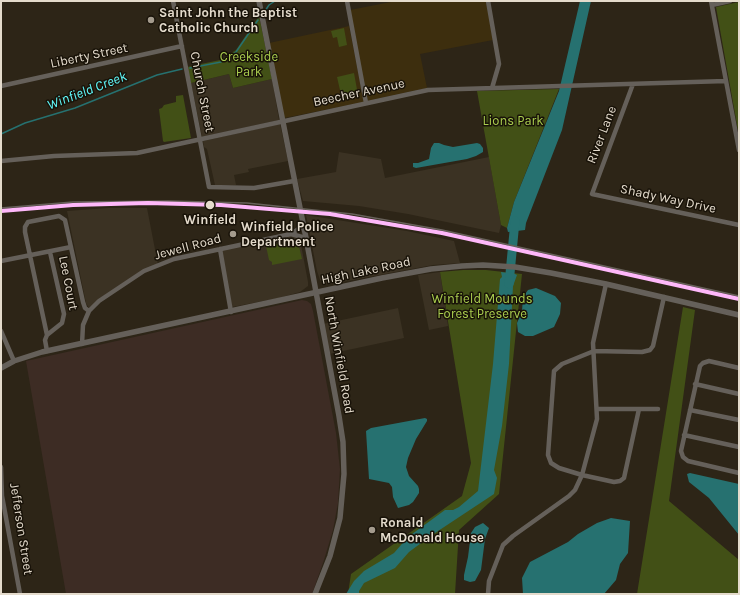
<!DOCTYPE html>
<style>
body{margin:0}
#map{position:relative;width:740px;height:595px;overflow:hidden;background:#2d2517;font-family:Karla,sans-serif}
canvas{display:block}
.frame{position:absolute;inset:0;border:2px solid #e4dbcc;pointer-events:none}
</style>
<div id="map">
<canvas width="740" height="595"></canvas>
<div class="frame"></div>
</div>
<script>
const g = document.querySelector('canvas').getContext('2d');
g.lineJoin = 'round';
function fill(path, color) { g.fillStyle = color; g.fill(path, 'evenodd'); }
const toPath = rows => new Path2D(rows.map(r => 'M' + r).join(''));
function stroke(path, color, width, dash) { g.strokeStyle = color; g.lineWidth = width; g.lineCap = dash ? 'butt' : 'round'; g.setLineDash(dash || []); g.stroke(path); }
function write(font, color, halo, rows, align = 'center') {
  g.font = font + ' Karla,sans-serif'; g.lineWidth = 3; g.setLineDash([]); g.textBaseline = 'middle'; g.strokeStyle = halo; g.fillStyle = color; for (const [text, x, y, turn = 0] of rows) {
    g.save(); g.translate(x, y); g.rotate((+turn || 0) * Math.PI / 180); g.textAlign = isNaN(turn) ? turn : align; if (halo) g.strokeText(text, 0, 0); g.fillText(text, 0, 0); g.restore();
  }
}
const commercial = toPath([
 [229,74,233,88,272,79,279,120,202,137,191,83],
 [280,124,288,161,248,169,249,172,234,175,236,185,215,185,207,149,204,147,203,141],
 [339,152,381,159,385,178,489,157,501,225,499,233,408,214,359,206,303,201,297,179,336,172],
 [108,208,147,208,158,265,141,273,90,310,86,303,67,211],
 [306,215,407,231,454,241,460,263,433,265,331,284,324,283,320,280,317,271],
 [299,234,308,282,308,286,300,292,279,298,232,307,220,249],
 [440,272,448,326,429,330,418,275],
 [398,308,404,338,329,354,323,324]
]);
const built = toPath([
 [396,1,486,1,493,40,420,54,427,88,367,101,350,10],
 [349,26,364,102,284,118,269,43]
]);
const medical = toPath([
 [302,300,307,301,311,304,313,311,336,433,340,469,338,503,333,530,324,560,312,594,66,594,26,361]
]);
const green = toPath([
 [739,2,739,136,716,7],
 [259,16,272,79,233,88,229,74,191,83,187,67,220,60,236,50],
 [344,28,347,45,339,47,337,37,333,38,331,31],
 [354,73,358,95,342,99,337,77],
 [559,89,514,202,507,228,501,225,477,91],
 [183,95,191,138,164,142,163,141,159,109,162,108,164,105,176,102,176,96],
 [296,240,298,242,302,259,272,265,272,262,269,260,266,246],
 [463,270,486,270,522,274,499,494,459,530,455,594,348,594,351,574,462,496,471,463,440,272],
 [683,307,695,310,669,501,739,560,739,594,637,594]
]);
const water = toPath([
 [580,1,591,1,562,130,526,223,525,230,508,232,507,228,514,202,559,91],
 [434,143,439,143,444,145,453,147,477,143,480,144,483,148,483,152,476,156,467,159,416,168,413,167,413,163,418,163,429,159,431,148],
 [501,272,515,274,517,275,513,286,509,364,502,426,494,470,497,478,494,494,432,535,409,552,395,568,364,583,359,591,359,594,346,594,354,581,364,571,394,553,408,537,445,510,453,510,459,507,478,491,493,364,500,279,502,277],
 [536,288,555,296,561,303,560,314,554,327,533,336,525,336,518,332,517,323,522,311,523,297,528,290],
 [425,418,427,419,427,421,416,439,408,458,406,467,409,476,418,486,419,489,419,493,413,502,409,505,398,508,393,497,392,487,389,483,369,479,366,431,371,428],
 [690,473,739,484,739,535,709,498,689,482,687,474],
 [611,518,630,521,628,553,620,564,616,580,604,594,523,594,522,578,530,562,568,542,578,534,597,523],
 [483,523,489,528,485,539,481,570,475,581,470,582,464,580,464,575,468,557,471,533,475,527]
]);
const stream = toPath([
 [265,11,269,5,275,1],
 [190,68,221,62,236,52,258,20],
 [1,134,25,123,75,108,157,75,182,69]
]);
const river = toPath([
 [509,284,515,221]
]);
const minor = toPath([
 [173,1,209,187,254,188,294,181],
 [347,1,366,103],
 [488,1,499,64,492,88],
 [711,1,739,150],
 [712,5,730,1],
 [633,84,592,194,739,225],
 [1,86,182,46],
 [1,161,54,156,137,153,428,90,726,81],
 [291,234,306,238],
 [220,249,231,312],
 [1,261,71,247],
 [1,331,14,361],
 [47,335,62,323,64,314,50,252],
 [82,344,83,325,89,311,99,301,144,271,174,259,291,234,304,225],
 [47,351,45,340,47,335,25,232,25,227,28,222,59,216,65,220,83,302,85,308,89,311],
 [739,368,709,361,703,363,700,366,681,451,683,457,688,461,739,473],
 [695,384,739,394],
 [597,409,658,409],
 [639,409,624,478,620,481,614,482,582,475,559,468,551,463,548,455,554,371,562,364,594,351,642,352,650,350,653,346,664,297],
 [690,410,739,420],
 [684,435,739,447],
 [1,467,2,496,20,594],
 [488,594,489,581,503,545,513,536,569,496,575,490,582,475,597,419,593,343,606,284]
]);
const tertiary = toPath([
 [259,1,306,238,339,416,343,442,344,474,340,518,330,556,315,594],
 [1,368,14,361,42,352,382,278,431,269,462,266,483,265,515,267,551,273,606,284,739,315]
]);
const rail = toPath([
 [1,208,73,202,168,201,247,203,352,214,442,230,739,296]
]);
const rail1 = toPath([
 [1,211,73,205,148,203,221,205,330,214,442,233,739,299]
]);
const markers = [
 [151,20,4,"#a49b8d"],
 [210,205,5,"#e4dbcc"],
 [233,234,4,"#a49b8d"],
 [372,530,4,"#a49b8d"]
];
const poiNames = [
 ["Saint John the Baptist",159,13],
 ["Catholic Church",159,28],
 ["Winfield Police",241,227],
 ["Department",241,242],
 ["Ronald",380,523],
 ["McDonald House",380,538]
];
const streetNames = [
 ["Liberty Street",89,56,-12],
 ["Church Street",202,92,79],
 ["Beecher Avenue",359,93,-12],
 ["River Lane",602,135,-69],
 ["Shady Way Drive",668,199,12],
 ["Jewell Road",188,247,-15],
 ["High Lake Road",366,271,-12],
 ["Lee Court",68,283,79],
 ["North Winfield Road",339,355,80],
 ["Jefferson Street",21,529,81]
];
const parkNames = [
 ["Creekside",249,57],
 ["Park",249,72],
 ["Lions Park",513,121],
 ["Winfield Mounds",482,299],
 ["Forest Preserve",482,314]
];
const stopNames = [
 ["Winfield",210,220]
];
const waterNames = [
 ["Winfield Creek",87,91,-21]
];
fill(commercial, '#3b3223');
fill(built, '#3d2e0e');
fill(medical, '#3d2c24');
fill(green, '#425016');
fill(water, '#267170');
stroke(stream, '#267170', 1.5);
stroke(river, '#267170', 9);
stroke(minor, '#65605a', 4.5);
stroke(tertiary, '#65605a', 5.5);
stroke(rail, '#67615a', 1.5);
stroke(rail1, '#feb8fa', 4);
for (const [x, y, r, color] of markers) { const dot = new Path2D(); dot.arc(x, y, r, 0, 2 * Math.PI); g.fillStyle = color; g.fill(dot); stroke(dot, '#181208', 1.5); }
write('bold 13px', '#e4dbcc', '#181208', poiNames, 'left');
write('13px', '#e4dbcc', '#181208', streetNames);
write('13px', '#aace4f', '#181208', parkNames);
write('bold 13px', '#e4dbcc', '#181208', stopNames);
write('italic 14px', '#60f8fa', '#181208', waterNames);
</script>
